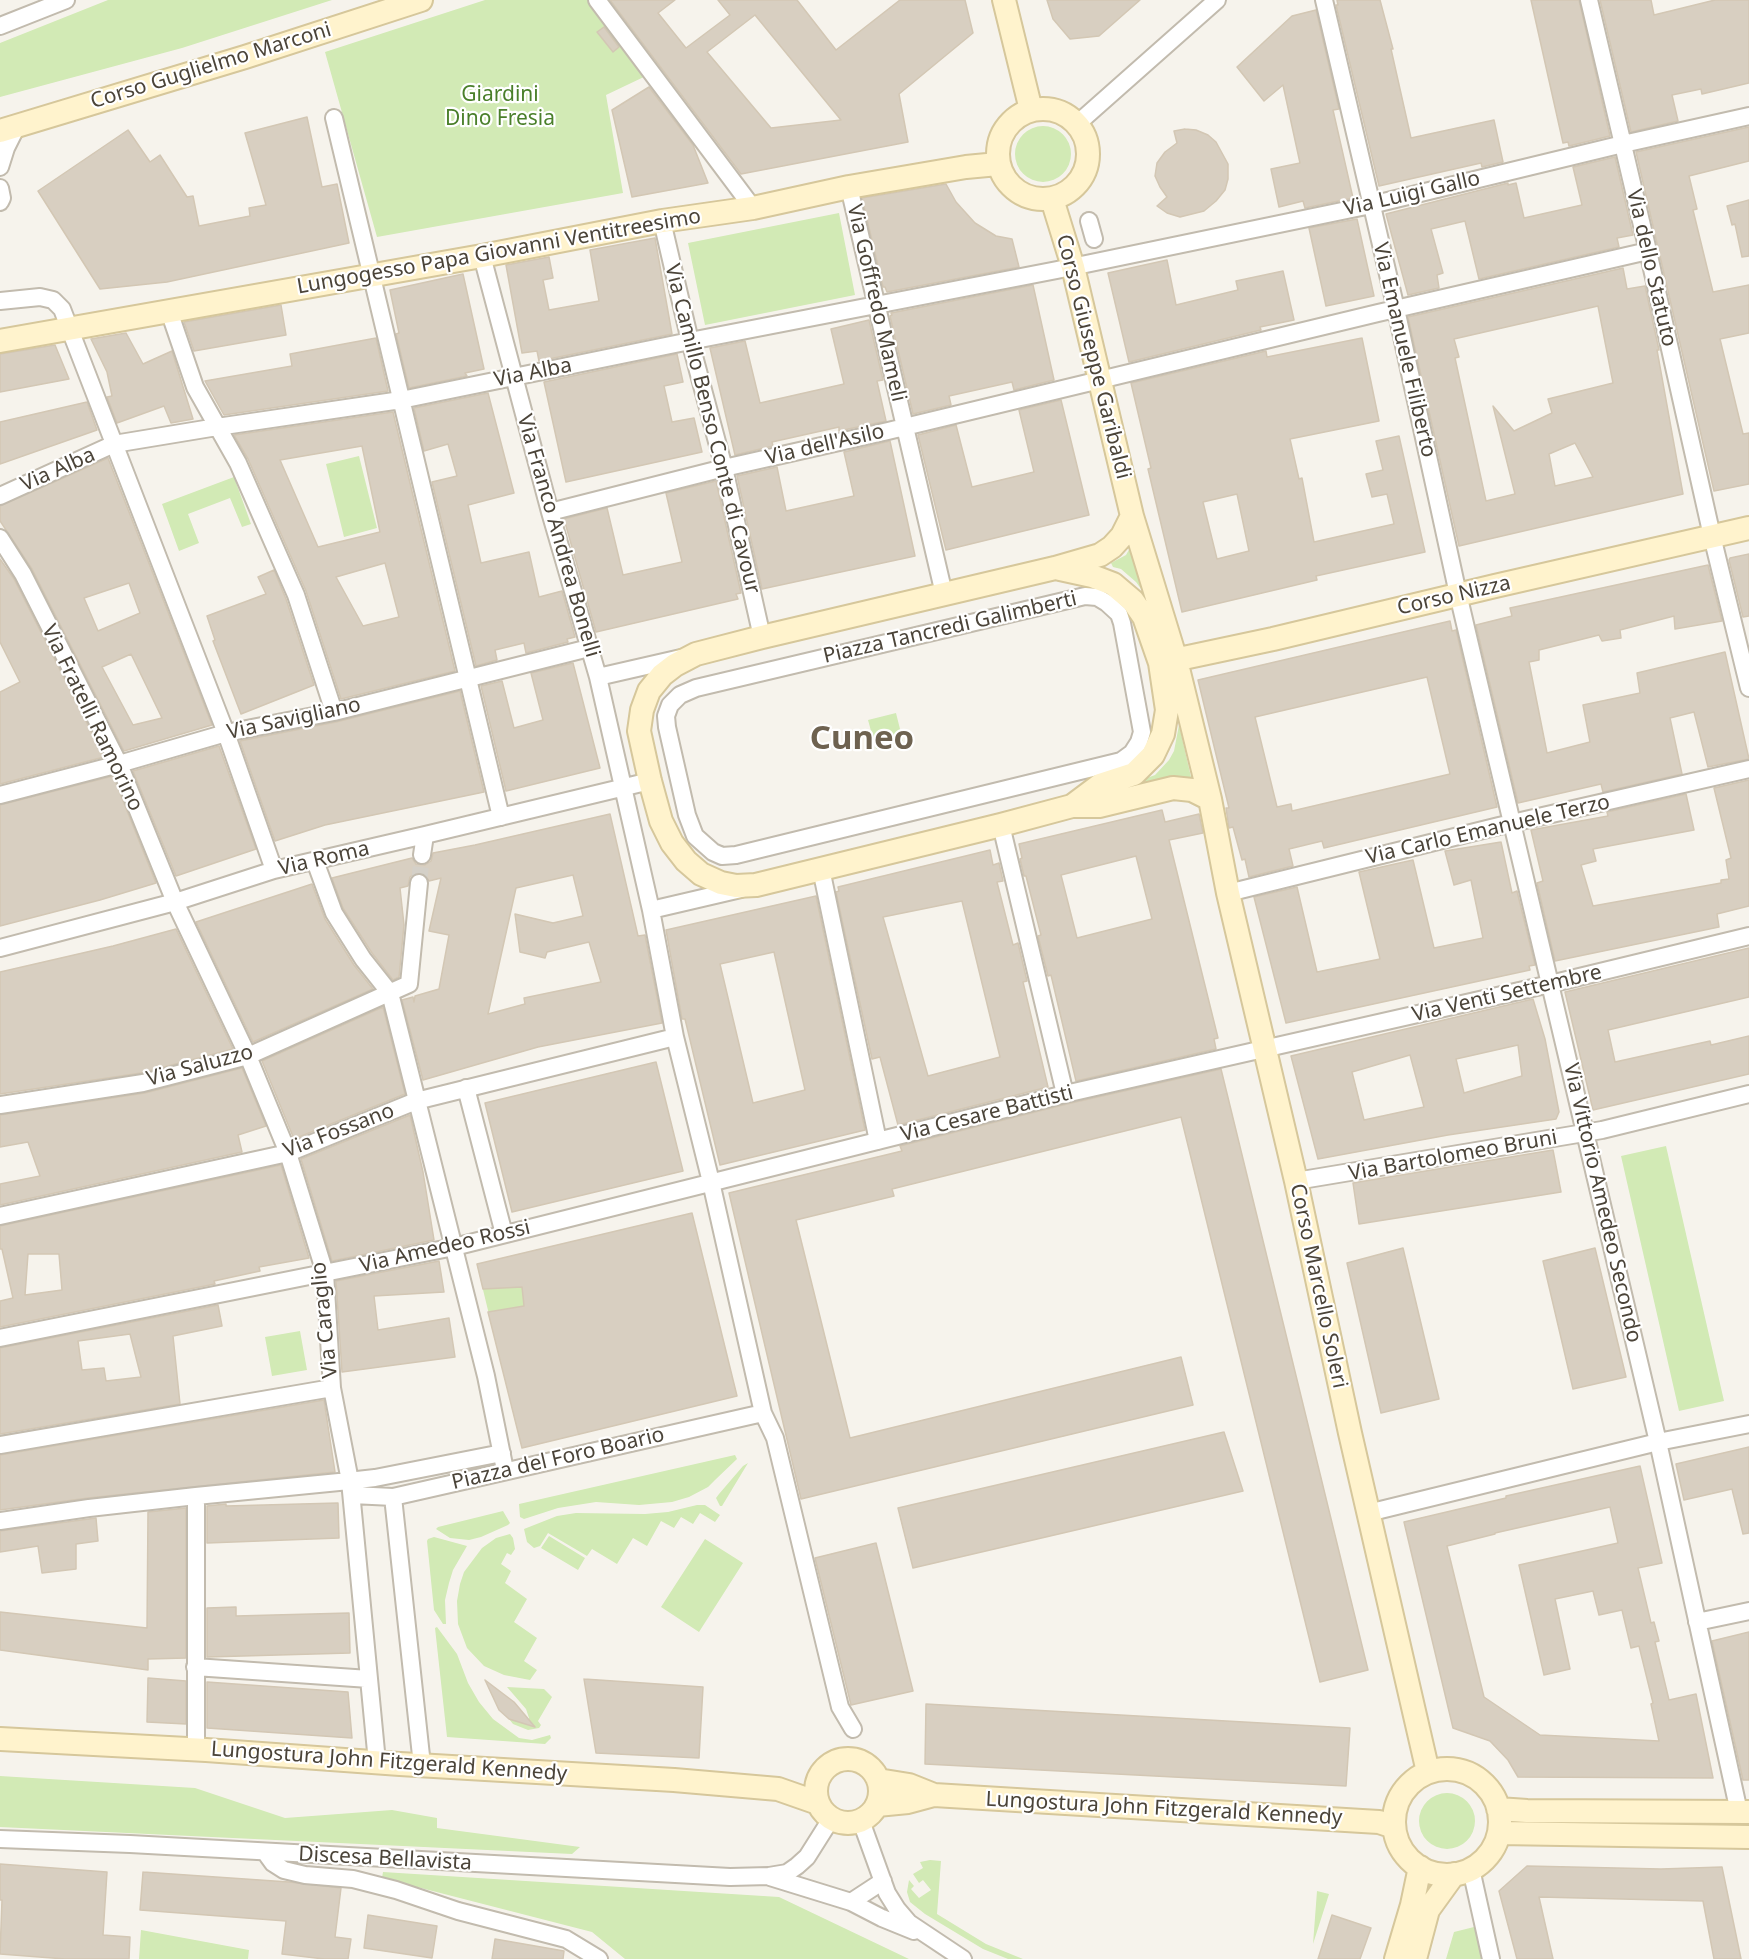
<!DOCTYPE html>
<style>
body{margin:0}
canvas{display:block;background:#f6f3ec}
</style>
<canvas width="1749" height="1959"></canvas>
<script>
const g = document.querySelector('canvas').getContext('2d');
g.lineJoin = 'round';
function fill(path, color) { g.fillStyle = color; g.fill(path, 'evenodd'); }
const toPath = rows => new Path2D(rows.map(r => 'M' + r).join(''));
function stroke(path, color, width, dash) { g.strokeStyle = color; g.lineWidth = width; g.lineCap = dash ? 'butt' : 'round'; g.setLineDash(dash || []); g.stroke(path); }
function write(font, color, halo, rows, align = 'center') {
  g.font = font + ' "Noto Sans",sans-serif'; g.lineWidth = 4.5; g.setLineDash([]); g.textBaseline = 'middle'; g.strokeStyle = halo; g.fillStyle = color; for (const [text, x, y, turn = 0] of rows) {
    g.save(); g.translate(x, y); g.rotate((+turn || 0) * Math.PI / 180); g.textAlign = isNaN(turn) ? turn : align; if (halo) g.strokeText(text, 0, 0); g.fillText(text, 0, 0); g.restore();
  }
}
const green = toPath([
 [108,0,332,0,182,48,0,97,0,43],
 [485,0,591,0,648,75,606,95,623,193,377,237,325,52],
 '1015 154a28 28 0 1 1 56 0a28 28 0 1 1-56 0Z',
 [839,213,855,295,705,325,688,243],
 [359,456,377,528,344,537,326,464],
 [234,477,251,524,242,527,230,498,188,514,199,543,179,551,162,504],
 [1135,539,1150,601,1136,582,1121,569,1113,567,1111,563,1126,555],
 [896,713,903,741,876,749,868,720],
 [1179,725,1191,777,1161,782,1122,793,1139,781,1155,775,1169,760,1174,751],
 [1666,1146,1724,1401,1679,1411,1621,1156],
 [522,1254,540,1324,494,1335,477,1265],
 [300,1331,307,1370,272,1376,265,1337],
 [735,1455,737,1459,715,1480,708,1487,689,1497,672,1502,639,1505,596,1502,558,1508,524,1519,520,1517,519,1504],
 [748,1463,722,1506,720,1506,716,1498,719,1494,743,1466],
 [697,1505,705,1505,720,1515,715,1522,700,1513,693,1524,681,1517,674,1528,661,1521,647,1546,633,1538,617,1564,592,1549,587,1556,548,1533,540,1546,534,1548,527,1542,524,1529,557,1516,576,1513,645,1514,668,1512],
 [503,1511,510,1523,508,1525,481,1537,469,1540,450,1538,436,1529,438,1527],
 [510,1534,513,1538,515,1549,511,1555,507,1553,501,1564,511,1571,505,1583,527,1599,514,1622,537,1638,524,1661,537,1670,530,1680,504,1675,484,1666,467,1648,458,1624,457,1601,460,1584,464,1572,482,1548,496,1538],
 [549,1536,585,1558,578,1570,541,1548],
 [434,1537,467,1546,453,1570,449,1583,445,1600,446,1624,443,1624,434,1610,427,1541,428,1539],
 [705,1539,743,1563,699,1632,661,1607],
 [437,1627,457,1654,468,1683,479,1702,493,1719,519,1738,532,1740,550,1735,551,1738,545,1744,447,1737,435,1628],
 [507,1687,544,1689,552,1697,538,1721,541,1725,539,1728,528,1730,513,1724,509,1719,528,1723,529,1718,526,1709],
 [0,1776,195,1788,285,1818,392,1810,437,1818,437,1828,580,1847,572,1854,0,1827],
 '1419 1821a28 28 0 1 1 56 0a28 28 0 1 1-56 0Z',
 [930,1860,941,1861,937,1914,986,1944,1023,1959,1008,1959,983,1949,925,1914,910,1902,907,1892,909,1880,914,1886,911,1889,919,1898,931,1890,923,1880,919,1883,913,1874,923,1868,920,1862],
 [383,1872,779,1897,909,1959,625,1959,592,1932,382,1878],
 [1317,1891,1329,1894,1313,1944],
 [1478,1926,1487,1959,1446,1959,1454,1932],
 [141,1930,249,1950,248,1959,139,1959]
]);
const building = toPath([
 [610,0,675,0,658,13,686,48,730,15,718,0,797,0,836,50,900,0,965,0,973,33,899,94,908,142,741,174,610,0],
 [755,15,841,120,771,128,707,52,755,15],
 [1047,0,1140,0,1099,36,1070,39,1053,19,1047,0],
 [1337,0,1380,0,1393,49,1391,49,1411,138,1494,120,1503,162,1482,167,1481,163,1379,186,1336,5,1338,5,1337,0],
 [1531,0,1579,0,1610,136,1569,146,1568,142,1563,143,1531,0],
 [1600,0,1651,0,1654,15,1715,0,1749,0,1749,83,1702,94,1701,89,1672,95,1678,121,1631,132,1600,0],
 [1316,10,1339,109,1333,110,1353,198,1305,208,1303,201,1279,207,1271,169,1300,163,1283,85,1264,101,1237,67,1292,16,1316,10],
 [604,27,619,47,613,52,597,32,604,27],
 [649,87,693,145,708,183,632,197,612,110,649,87],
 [307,117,322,187,337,184,349,243,167,282,100,289,38,191,128,130,150,162,160,155,187,197,193,196,199,226,250,216,249,208,266,205,245,133,307,117],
 [1749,127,1749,161,1689,176,1697,209,1693,210,1713,292,1749,285,1749,333,1720,339,1743,434,1749,433,1749,484,1714,491,1636,152,1749,127],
 [1185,129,1196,130,1208,135,1216,142,1228,164,1228,179,1225,190,1216,201,1204,211,1180,217,1167,213,1157,206,1167,197,1160,187,1155,176,1157,163,1165,152,1177,143,1174,131,1185,129],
 [1615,157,1633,235,1617,238,1619,247,1479,279,1465,221,1431,229,1443,273,1437,275,1439,288,1408,295,1386,214,1508,183,1508,185,1516,183,1524,218,1582,205,1573,167,1615,157],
 [946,184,956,202,975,223,996,236,1012,239,1019,267,887,292,885,287,883,287,862,198,946,184],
 [1749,200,1749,256,1742,257,1735,224,1732,225,1727,206,1749,200],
 [1357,219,1374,296,1326,306,1309,228,1357,219],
 [655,238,672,334,539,361,537,351,522,353,506,265,549,257,553,278,543,280,549,310,599,301,590,250,655,238],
 [1167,260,1176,305,1238,290,1236,281,1283,271,1294,320,1260,327,1261,330,1129,362,1108,273,1167,260],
 [1623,268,1627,289,1645,286,1659,350,1657,350,1683,494,1459,546,1408,317,1623,268],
 [1598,306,1613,383,1548,399,1552,413,1514,431,1493,406,1515,494,1486,501,1455,358,1459,357,1454,339,1598,306],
 [1575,443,1593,477,1555,486,1549,454,1575,443],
 [463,274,484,369,465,373,467,376,409,388,396,334,399,333,390,290,463,274],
 [1033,285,1054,380,1014,390,1012,382,949,396,951,405,913,414,890,316,892,315,891,313,1033,285],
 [281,305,286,335,194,351,184,322,281,305],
 [869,320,883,380,877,381,886,421,839,431,839,427,772,442,773,446,735,455,710,348,745,341,760,403,844,384,831,329,869,320],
 [126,333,143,364,172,351,193,419,171,423,164,406,117,423,107,397,112,396,107,372,91,339,126,333],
 [376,338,388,391,224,415,205,381,292,366,290,354,376,338],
 [1362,338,1379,421,1290,439,1299,479,1302,478,1314,542,1394,524,1387,494,1372,497,1366,474,1383,470,1376,441,1399,436,1425,552,1316,576,1317,580,1182,612,1148,469,1151,468,1131,383,1266,351,1267,357,1362,338],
 [1237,494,1249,551,1217,559,1203,502,1237,494],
 [55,345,69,379,0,392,0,354,55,345],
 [677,354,683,382,664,386,672,422,694,418,702,452,566,482,544,382,677,354],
 [488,393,514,493,468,505,481,563,529,552,539,597,562,591,575,637,567,639,568,642,526,653,524,643,495,650,497,660,476,666,432,482,457,476,448,444,424,451,414,408,488,393],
 [1061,400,1089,515,946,550,918,435,956,425,972,487,1034,472,1019,410,1061,400],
 [87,402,97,430,0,464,0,422,87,402],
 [393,412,455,671,341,699,306,591,248,459,234,435,393,412],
 [362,446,380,532,318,547,280,460,362,446],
 [385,563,399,617,363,626,336,577,385,563],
 [890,441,915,556,762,589,737,476,777,467,786,511,854,496,844,452,890,441],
 [108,458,212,725,124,751,32,569,0,521,0,506,108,458],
 [129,583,140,613,98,631,84,598,129,583],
 [131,654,162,718,133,725,102,667,131,654],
 [716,481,741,593,736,594,738,599,596,632,564,519,607,508,623,575,682,562,666,493,716,481],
 [1749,554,1749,616,1743,617,1729,560,1730,558,1749,554],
 [0,559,14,579,104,757,0,784,0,692,20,682,0,642,0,559],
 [1708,565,1722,621,1675,629,1674,616,1620,630,1621,638,1602,641,1599,635,1539,650,1539,660,1529,662,1547,753,1590,742,1583,705,1640,693,1637,673,1725,652,1749,759,1708,767,1694,712,1670,718,1682,774,1603,792,1601,784,1518,803,1476,625,1512,616,1510,608,1708,565],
 [274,570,286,599,314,685,241,714,213,641,215,640,207,616,266,594,258,577,274,570],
 [1450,621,1452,631,1456,630,1497,807,1324,848,1322,841,1289,849,1293,866,1249,877,1245,859,1242,860,1233,827,1229,828,1226,808,1229,808,1198,680,1450,621],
 [1427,677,1450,774,1292,811,1291,804,1277,807,1255,717,1427,677],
 [573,663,600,768,506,791,481,686,502,681,514,728,543,720,531,673,573,663],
 [460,691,484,792,325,825,275,841,240,741,336,722,460,691],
 [219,746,256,849,176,876,133,771,219,746],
 [113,776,156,883,100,900,0,926,0,805,113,776],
 [1749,780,1749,906,1717,914,1719,927,1555,961,1537,883,1543,881,1531,830,1608,816,1607,812,1686,794,1694,830,1593,849,1596,861,1581,865,1593,906,1721,883,1721,880,1729,879,1726,860,1731,858,1714,788,1749,780],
 [1162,810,1165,822,1199,814,1203,833,1169,840,1218,1038,1214,1039,1216,1049,1076,1081,1051,975,1048,976,1038,936,1041,935,1026,876,1024,876,1020,859,1022,858,1019,844,1162,810],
 [1136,856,1152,919,1077,938,1061,875,1136,856],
 [610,814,638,936,645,935,662,1023,538,1047,423,1080,402,1000,413,997,414,1002,415,996,439,989,449,935,429,931,441,878,429,881,425,874,415,873,410,877,408,886,400,888,404,925,399,977,393,980,372,953,343,908,332,878,412,858,416,864,425,865,431,861,433,853,475,845,610,814],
 [573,875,583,916,553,923,515,914,520,952,545,958,547,952,589,942,601,982,524,998,525,1004,488,1014,516,888,573,875],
 [1501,842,1512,893,1517,891,1535,965,1529,966,1530,970,1286,1023,1254,897,1297,887,1317,972,1380,959,1359,872,1413,860,1434,948,1483,938,1471,880,1454,885,1445,851,1501,842],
 [990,850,993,865,999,863,1003,881,997,882,1013,945,1018,943,1027,981,1023,982,1048,1087,898,1125,880,1057,872,1059,836,892,839,891,838,887,990,850],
 [962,901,1000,1057,928,1076,883,917,962,901],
 [312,884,325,919,354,965,373,989,253,1042,196,922,312,884],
 [816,896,865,1130,720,1165,685,1019,682,1019,666,930,816,896],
 [774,952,805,1090,753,1103,720,964,774,952],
 [176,929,233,1049,141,1073,0,1094,0,972,113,946,176,929],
 [1749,948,1749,997,1608,1030,1615,1062,1710,1041,1711,1045,1749,1036,1749,1074,1593,1110,1565,992,1749,948],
 [1533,999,1545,1039,1559,1112,1556,1119,1448,1135,1318,1159,1291,1056,1533,999],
 [1518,1045,1522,1076,1464,1093,1456,1059,1518,1045],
 [1410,1055,1424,1107,1364,1120,1352,1072,1410,1055],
 [383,1007,405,1094,294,1139,262,1061,383,1007],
 [656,1062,683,1171,512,1212,485,1103,656,1062],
 [242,1068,266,1126,238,1135,242,1152,0,1205,0,1184,40,1176,28,1142,0,1147,0,1115,145,1093,242,1068],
 [1221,1069,1368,1670,1320,1682,1181,1117,892,1189,894,1196,796,1220,850,1438,1181,1357,1193,1405,801,1499,729,1193,902,1151,900,1146,1067,1104,1221,1069],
 [410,1115,423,1172,434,1240,332,1261,301,1159,410,1115],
 [1553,1150,1561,1192,1359,1224,1353,1183,1553,1150],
 [281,1165,309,1258,259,1267,260,1271,214,1281,215,1284,0,1327,0,1301,13,1298,2,1249,0,1249,0,1226,281,1165],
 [28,1254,59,1254,62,1290,25,1295,28,1254],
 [692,1213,737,1396,522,1448,488,1312,524,1306,522,1287,483,1289,477,1264,692,1213],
 [1403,1248,1439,1399,1381,1413,1347,1263,1403,1248],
 [1595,1248,1626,1377,1573,1389,1543,1261,1595,1248],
 [439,1261,444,1292,374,1296,378,1330,449,1318,455,1357,342,1372,336,1281,439,1261],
 [218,1305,222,1326,173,1336,180,1404,0,1434,0,1348,218,1305],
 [130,1334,141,1377,106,1381,104,1368,82,1370,78,1341,130,1334],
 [324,1400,335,1472,88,1498,0,1510,0,1455,324,1400],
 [1224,1432,1243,1491,913,1568,898,1508,1224,1432],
 [1749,1447,1749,1533,1743,1534,1732,1489,1684,1500,1676,1464,1749,1447],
 [1640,1466,1662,1563,1638,1568,1651,1623,1654,1622,1659,1641,1655,1642,1669,1700,1696,1694,1713,1778,1518,1777,1508,1760,1490,1741,1453,1728,1404,1522,1506,1498,1506,1496,1640,1466],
 [1610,1507,1618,1543,1519,1565,1544,1675,1570,1669,1555,1599,1593,1591,1599,1615,1622,1610,1631,1648,1639,1646,1653,1703,1651,1704,1659,1741,1540,1735,1484,1697,1447,1546,1495,1534,1495,1533,1610,1507],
 [338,1503,339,1538,207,1543,207,1506,226,1504,226,1506,338,1503],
 [186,1508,186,1658,148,1659,148,1670,0,1650,0,1612,147,1628,148,1512,186,1508],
 [96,1518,98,1541,76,1544,76,1569,42,1573,38,1546,0,1552,0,1531,96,1518],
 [876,1543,913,1691,851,1705,815,1558,876,1543],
 [236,1607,236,1616,349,1613,350,1653,207,1657,207,1608,236,1607],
 [1749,1632,1749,1780,1743,1780,1712,1641,1749,1632],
 [148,1678,186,1681,186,1724,147,1722,148,1678],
 [584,1679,703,1687,699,1758,596,1753,584,1679],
 [485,1680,514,1702,535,1727,509,1719,499,1710,485,1680],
 [207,1682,348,1692,352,1738,207,1728,207,1682],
 [926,1704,1350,1728,1346,1786,925,1764,926,1704],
 [0,1864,107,1872,103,1935,130,1937,129,1959,65,1959,0,1954,2,1900,0,1900,0,1864],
 [1527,1866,1661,1869,1722,1867,1741,1959,1714,1959,1703,1901,1539,1897,1553,1959,1517,1959,1499,1891,1527,1866],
 [143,1872,289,1882,341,1888,335,1937,351,1939,348,1959,324,1959,282,1954,286,1921,140,1910,143,1872],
 [368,1915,437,1926,432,1958,364,1948,368,1915],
 [1332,1915,1371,1928,1360,1959,1318,1959,1332,1915],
 [495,1939,564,1951,563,1959,492,1959,495,1939]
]);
const streetTunnel = toPath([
 [419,883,422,855]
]);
const street = toPath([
 [597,0,753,208],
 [1324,0,1396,309,1458,594,1658,1442,1739,1812],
 [1589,0,1648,251,1712,536,1749,688],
 [0,26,66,0],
 [334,118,501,817],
 [1077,124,1217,0],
 [0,167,6,148,17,126],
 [849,187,944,594],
 [0,188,2,198,0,202],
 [662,221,690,341,724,468,762,637],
 [1089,221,1094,239],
 [482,256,550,512,598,677,651,910,675,1037,711,1182,763,1413,775,1438,840,1707,853,1729],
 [0,301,40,297,53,300,62,309,226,733,274,870],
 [169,311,195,387,238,463,296,595,334,712],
 [0,496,114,444,217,427,401,400,690,341,1057,270,1371,205,1623,144,1749,116],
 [550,512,724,468,888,431,1378,313,1648,251],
 [0,538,23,574,119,764,175,902,248,1056,288,1153,325,1273,332,1388,350,1481,377,1762],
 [1085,596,1097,597,1107,603,1119,614,1122,623,1142,732,1139,742,1132,753,1121,761,736,855,722,856,713,852,695,836,687,815,667,727,666,716,670,705,680,695,696,688,1085,596],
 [598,677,681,658],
 [0,795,119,764,226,733,334,712,589,648],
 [1001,825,1065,1094],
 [422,855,425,835],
 [315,861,334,913,363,959,390,993,486,1376,505,1470],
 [821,869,878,1141],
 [1228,893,1499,826,1749,769],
 [651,910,741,889],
 [0,948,175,902,274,870,425,835,650,781],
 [466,1088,504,1234],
 [0,1105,143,1083,248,1056,409,984,419,883],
 [1296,1181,1602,1130,1749,1094],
 [0,1216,288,1153,416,1101,675,1037],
 [0,1338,454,1247,1065,1094,1550,984,1749,936],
 [0,1445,332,1388],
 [352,1495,393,1497,763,1413],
 [196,1496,196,1749],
 [393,1497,422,1765],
 [1368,1513,1658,1442,1749,1424],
 [0,1521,89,1508,196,1496,339,1482,375,1478,502,1453],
 [1697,1622,1749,1611],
 [195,1667,369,1679],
 [861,1821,887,1893,897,1909,909,1923,963,1959],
 [0,1839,130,1844,730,1877,769,1876,787,1873,797,1866,807,1857,831,1819],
 [265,1852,273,1863,284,1870,305,1875,353,1879,396,1890,458,1911,566,1939,599,1959],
 [1471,1869,1491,1959],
 [770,1877,851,1902,882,1918,914,1931],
 [851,1902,883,1881]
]);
const secondary = toPath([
 [1004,0,1031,110],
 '998 154a45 45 0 1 1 90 0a45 45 0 1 1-90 0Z',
 [0,131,245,57,421,0],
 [1052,199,1073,267,1132,516,1176,660,1210,799,1228,893,1296,1181,1350,1433,1428,1772],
 [0,341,482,256,662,221,753,208,849,187,966,167,998,164],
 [1132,516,1122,536,1112,547,1100,555,1055,568,762,637,696,654,675,665,662,675,649,691,642,710,639,731,650,781,661,821,672,843,686,861,701,874,721,883,736,886,756,885,1001,825,1072,806,1099,806,1173,788,1192,790,1210,799],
 [1060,569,1092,576,1113,584,1133,601,1144,617,1160,663,1167,710,1163,734,1153,755,1134,774,1100,785,1072,806],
 [1160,663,1273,639,1495,586,1749,528],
 [0,1739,206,1750,400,1764,674,1780,778,1789,818,1803],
 '816 1791a32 32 0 1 1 64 0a32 32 0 1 1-64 0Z',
 '1394 1822a53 53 0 1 1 106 0a53 53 0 1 1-106 0Z',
 [878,1780,909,1785,934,1795],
 [877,1805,908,1802,934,1795,1362,1821,1379,1822,1394,1827],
 [1498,1809,1527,1811,1749,1812],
 [1499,1833,1749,1837],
 [1396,1959,1412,1905,1420,1867],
 [1415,1959,1428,1910,1454,1874]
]);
const streetNames = [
 ["Corso Guglielmo Marconi",211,66,-17],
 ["Via Luigi Gallo",1412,194,-13],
 ["Lungogesso Papa Giovanni Ventitreesimo",499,252,-10],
 ["Via dello Statuto",1651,268,77],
 ["Via Goffredo Mameli",876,303,77],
 ["Via Emanuele Filiberto",1404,350,77],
 ["Corso Giuseppe Garibaldi",1093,357,76],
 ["Via Alba",533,373,-11],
 ["Via Camillo Benso Conte di Cavour",712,429,76],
 ["Via dell'Asilo",825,445,-13],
 ["Via Alba",58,470,-24],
 ["Via Franco Andrea Bonelli",558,536,74],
 ["Corso Nizza",1454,596,-13],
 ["Piazza Tancredi Galimberti",950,628,-13],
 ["Via Fratelli Ramorino",92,718,64],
 ["Via Savigliano",294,719,-12],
 ["Via Carlo Emanuele Terzo",1488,830,-13],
 ["Via Roma",324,859,-13],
 ["Via Venti Settembre",1507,994,-13],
 ["Via Saluzzo",200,1066,-15],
 ["Via Cesare Battisti",987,1114,-14],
 ["Via Fossano",339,1131,-21],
 ["Via Bartolomeo Bruni",1453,1156,-10],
 ["Via Vittorio Amedeo Secondo",1602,1203,77],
 ["Via Amedeo Rossi",445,1247,-13],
 ["Corso Marcello Soleri",1318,1286,78],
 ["Via Caraglio",325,1320,-96],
 ["Piazza del Foro Boario",558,1459,-13],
 ["Lungostura John Fitzgerald Kennedy",389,1762,4],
 ["Lungostura John Fitzgerald Kennedy",1164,1809,3],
 ["Discesa Bellavista",385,1859,3]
];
const parkNames = [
 ["Giardini",500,95],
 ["Dino Fresia",500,119]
];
const townNames = [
 ["Cuneo",862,740]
];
fill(green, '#d2eab5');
fill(building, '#d8cfc1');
stroke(building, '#d3c7b4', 1.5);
stroke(streetTunnel, '#d4d0c8', 16, [16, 8]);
stroke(street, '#c2bbae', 20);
stroke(secondary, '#d6c79b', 26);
stroke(street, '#fff', 16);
stroke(secondary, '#fff3cd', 22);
write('21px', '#4b4439', '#fff', streetNames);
write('21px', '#4a7f2a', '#fff', parkNames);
write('bold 33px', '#6e6250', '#fff', townNames);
</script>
